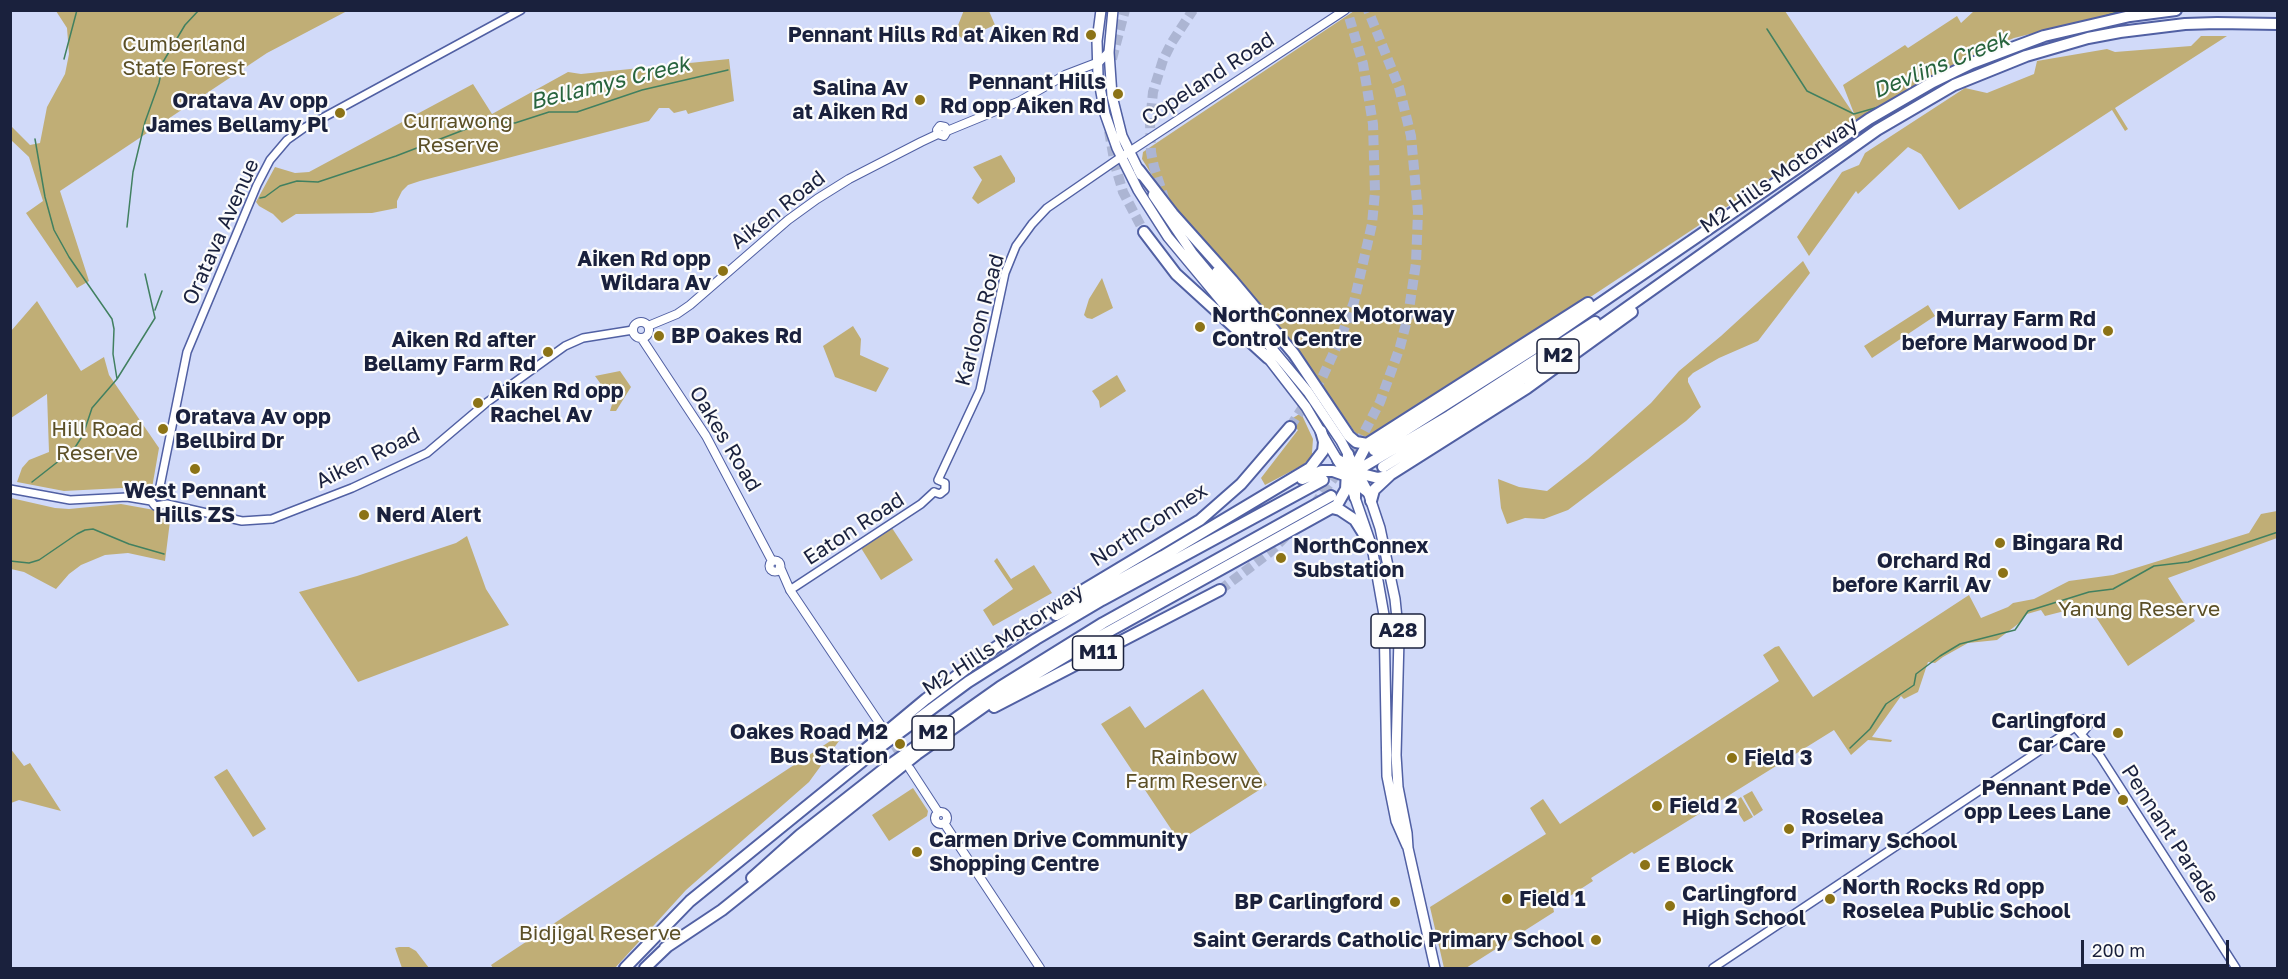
<!DOCTYPE html>
<style>
body{margin:0}
#map{position:relative;width:2288px;height:979px;overflow:hidden;background:#d1daf9;font-family:"Golos Text",sans-serif}
canvas{display:block}
.frame{position:absolute;inset:0;border:12px solid #1a213d;pointer-events:none}
.scale{position:absolute;left:2081px;top:940px;width:148px;height:27px;box-sizing:border-box;border:3px solid #1a213d;border-top:0;padding-left:8px;font-size:18px;line-height:21px;white-space:nowrap;color:#1a213d;-webkit-text-stroke:4px #fcfcfc;paint-order:stroke}
</style>
<div id="map">
<canvas width="2288" height="979"></canvas>
<div class="frame"></div>
<div class="scale">200 m</div>
</div>
<script>
const g = document.querySelector('canvas').getContext('2d');
g.lineJoin = 'round';
function fill(path, color) { g.fillStyle = color; g.fill(path, 'evenodd'); }
const toPath = rows => new Path2D(rows.map(r => 'M' + r).join(''));
function stroke(path, color, width, dash) { g.strokeStyle = color; g.lineWidth = width; g.lineCap = dash ? 'butt' : 'round'; g.setLineDash(dash || []); g.stroke(path); }
function write(font, color, halo, rows, align = 'center') {
  g.font = font + ' "Golos Text",sans-serif'; g.lineWidth = 4.5; g.setLineDash([]); g.textBaseline = 'middle'; g.strokeStyle = halo; g.fillStyle = color; for (const [text, x, y, turn = 0] of rows) {
    g.save(); g.translate(x, y); g.rotate((+turn || 0) * Math.PI / 180); g.textAlign = isNaN(turn) ? turn : align; if (halo) g.strokeText(text, 0, 0); g.fillText(text, 0, 0); g.restore();
  }
}
const green = toPath([
 [964,10,989,11,995,25,963,39,955,33],
 [56,11,347,11,267,53,60,191,89,281,77,288,26,213,43,201,29,157,11,140,11,126,30,145,40,143,47,107,65,74,69,54,67,28],
 [1354,11,1785,11,1855,116,1843,85,1905,45,1908,48,1957,16,1961,23,1974,11,2123,11,2014,38,1971,56,1907,90,1858,120,1530,337,1370,437,1358,435,1354,431,1295,347,1220,259,1173,209,1142,159,1143,152],
 [2201,36,2227,36,2115,108,2128,129,2125,131,2112,110,1959,210,1921,154,1908,147,1858,194,1856,191,1809,256,1797,237,1842,172,1859,165,1865,153,1965,88,1987,93,2034,74,2037,61,2107,49,2115,52,2191,46],
 [729,59,734,101,688,114,686,110,674,113,669,108,659,108,649,121,645,122,420,181,408,185,402,191,397,201,397,208,372,213,296,214,282,223,273,214,259,206,256,202,275,167,295,173,309,172,473,84,492,114,568,72,581,74],
 [1001,155,1015,178,1015,182,978,204,972,198,982,180,973,167],
 [1803,261,1810,273,1758,341,1719,358,1693,373,1688,378,1688,382,1701,407,1686,421,1568,510,1544,519,1525,518,1507,524,1501,508,1498,479,1519,487,1547,491,1588,459,1651,403,1679,371,1721,336],
 [1102,278,1113,308,1092,319,1087,318,1084,315,1089,299],
 [37,301,81,371,104,357,109,375,159,448,152,488,147,492,122,488,64,491,17,482,22,468,29,460,49,452,47,394,11,418,11,331],
 [1928,305,1935,316,1872,358,1864,346],
 [853,326,861,339,860,355,889,368,876,392,835,377,823,346],
 [620,371,631,387,616,411,610,411,613,401,595,376],
 [1117,375,1126,391,1100,408,1099,401,1092,391],
 [1301,413,1313,439,1312,453,1314,454,1303,465,1265,485,1261,478,1298,430,1288,421],
 [11,498,55,508,69,509,121,504,171,513,165,561,128,553,105,555,81,565,69,574,56,589,24,572,11,569],
 [2277,511,2277,538,2168,578,2195,621,2128,666,2088,605,2045,616,2041,610,2027,614,2018,624,1997,640,1968,643,1943,657,1935,663,1928,662,1918,692,1904,699,1901,696,1872,737,1892,740,1891,742,1868,740,1851,755,1834,730,1678,827,1634,854,1632,852,1591,878,1593,881,1553,907,1554,912,1466,968,1444,968,1430,907,1546,834,1530,808,1543,799,1560,824,1779,681,1763,655,1775,647,1779,646,1813,697,1969,595,1981,618,2008,607,2013,603,2034,599,2069,581,2113,575,2249,533,2261,514],
 [892,528,913,560,881,580,861,548],
 [467,536,486,589,509,625,358,682,299,592,357,576,456,543],
 [997,558,1011,579,1034,565,1052,593,993,626,983,610,1013,589,994,561],
 [1203,689,1267,785,1179,841,1101,724,1130,706,1145,728],
 [847,730,809,782,686,890,615,968,493,968,491,965],
 [10,748,24,766,30,763,61,811,19,800,11,803],
 [227,769,266,829,253,837,214,777],
 [913,788,928,811,927,816,889,841,872,815],
 [1752,791,1763,810,1754,816,1743,796],
 [1741,797,1753,817,1744,822,1732,803],
 [399,947,409,947,416,951,429,968,402,968,395,948]
]);
const stream = toPath([
 [2099,18,2124,10],
 [1767,29,1807,91,1854,114,1882,106],
 [64,59,77,10],
 [35,139,45,197,54,230,69,257,112,319,114,329,113,354,117,379],
 [260,198,265,197,280,186,297,181,318,182,396,156,487,121,515,123,549,112,577,112,642,90,728,70],
 [127,227,133,172,145,122,159,83,163,62,185,25,199,10],
 [155,310,162,291],
 [32,482,74,449,83,435,92,408,117,379,155,318,145,274],
 [10,561,29,563,39,560,77,534,85,530,93,529,129,544,164,554],
 [1850,748,1870,729,1886,704,1914,685,1916,674,1940,656,1960,644,2015,630,2028,611,2089,592,2113,589,2154,566,2188,562,2278,532]
]);
const secondaryTunnel = toPath([
 [888,736,904,761]
]);
const motorwayTunnel = toPath([
 [1112,59,1125,10],
 [1109,131,1115,165,1123,192,1144,232],
 [1165,201,1154,167,1151,152,1150,122,1153,92,1163,60,1172,42,1193,10],
 [1290,427,1322,378,1341,337,1354,302,1372,224,1375,192,1373,124,1363,64,1347,10],
 [1314,505,1357,446,1380,402,1400,347,1408,316,1416,263,1418,212,1411,136,1399,87,1368,10],
 [1220,590,1269,553,1287,535]
]);
const tertiary = toPath([
 [938,480,980,390,1005,273,1016,246,1032,224,1047,208,1121,157],
 [10,489,70,500,127,497,151,501,155,506,167,504,242,521,272,519,352,488,427,453,486,403,565,346,583,338,633,330],
 [934,492,940,494,945,490,945,483,938,480],
 [158,496,187,352,257,185,270,160,287,140,304,128,521,10],
 [790,590,921,504,934,492],
 [2075,727,2100,756,2236,968],
 [2075,727,2077,719,2085,719,2088,726,2084,731,2081,731],
 [1713,968,2075,727]
]);
const secondary = toPath([
 [938,134,937,130,940,126,945,127,947,131],
 [1126,154,1345,10],
 '633 330a8 8 0 1 1 16 0a8 8 0 1 1-16 0Z',
 [648,326,677,314,690,305,788,220,817,199,849,179,921,142,938,134,944,136,947,131,1020,101,1065,75,1099,62,1109,52],
 [642,339,706,436,772,561],
 '769.5 566a5.5 5.5 0 1 1 11 0a5.5 5.5 0 1 1-11 0Z',
 [780,567,790,590,882,727],
 [910,769,938,812],
 '935 818a6 6 0 1 1 12 0a6 6 0 1 1-12 0Z',
 [944,823,1040,968]
]);
const trunk = toPath([
 [1101,10,1097,41,1098,76,1105,114,1117,148,1138,190,1168,237,1252,338],
 [1113,10,1109,52,1112,96,1122,136,1141,175],
 [1153,195,1193,254,1308,392,1341,441,1368,492,1380,528,1395,599,1399,638,1396,755,1398,787,1407,833,1408,848,1435,968],
 [1265,354,1306,407,1341,466],
 [1353,492,1372,547,1384,615,1387,776,1396,821,1407,846]
]);
const motorway = toPath([
 [1139,170,1173,214,1232,280,1294,354,1349,436,1356,442,1367,444],
 [1144,232,1176,274,1268,358],
 [1217,272,1269,335],
 [1374,450,1535,348,1869,119,1933,82,1972,63,2044,36,2130,16,2176,10],
 [1338,460,1358,473,1378,478,1388,476,1527,388,1632,312],
 [1383,467,1466,416,1577,343,1877,130,1954,85,2026,56,2088,38,2120,32,2185,24,2217,23,2278,24],
 [1351,474,1449,416,1595,322],
 [1302,479,1322,471,1333,471,1347,476,1368,492],
 [1355,497,1355,467,1367,444,1588,303],
 [1371,501,1374,490,1390,475],
 [1332,508,1340,510,1355,520,1372,547],
 [1056,615,1163,556,1310,468,1323,451,1324,442,1321,431],
 [994,707,1220,590],
 [861,753,926,699,983,656,1065,601,1200,520,1241,484,1290,427],
 [752,878,800,835,884,769,1000,687,1103,623,1331,496],
 [665,948,722,910,917,754,996,698,1081,647,1337,505,1346,489,1348,454],
 [625,968,690,901,876,750,968,682,1036,639,1102,600,1323,480],
 [645,968,670,944]
]);
const markers = [
 [1091,35,6,"#8c7316"],
 [1118,94,6,"#8c7316"],
 [920,100,6,"#8c7316"],
 [340,113,6,"#8c7316"],
 [723,271,6,"#8c7316"],
 [1200,327,6,"#8c7316"],
 [2108,331,6,"#8c7316"],
 [659,336,6,"#8c7316"],
 [548,352,6,"#8c7316"],
 [478,403,6,"#8c7316"],
 [163,429,6,"#8c7316"],
 [195,469,6,"#8c7316"],
 [364,515,6,"#8c7316"],
 [2000,543,6,"#8c7316"],
 [1281,558,6,"#8c7316"],
 [2003,573,6,"#8c7316"],
 [2118,733,6,"#8c7316"],
 [900,744,6,"#8c7316"],
 [1732,758,6,"#8c7316"],
 [2123,800,6,"#8c7316"],
 [1657,806,6,"#8c7316"],
 [1789,829,6,"#8c7316"],
 [917,852,6,"#8c7316"],
 [1645,865,6,"#8c7316"],
 [1507,899,6,"#8c7316"],
 [1830,899,6,"#8c7316"],
 [1395,902,6,"#8c7316"],
 [1670,906,6,"#8c7316"],
 [1596,940,6,"#8c7316"]
];
const shields = [
 [1558,356,42],
 [1398,631,54],
 [1098,653,51],
 [933,733,42]
];
const shieldNames = [
 ["M2",1558,356],
 ["A28",1398,631],
 ["M11",1098,653],
 ["M2",933,733]
];
const poiNames = [
 ["Pennant Hills Rd at Aiken Rd",1079,35,"right"],
 ["Pennant Hills",1106,82,"right"],
 ["Rd opp Aiken Rd",1106,106,"right"],
 ["Salina Av",908,88,"right"],
 ["at Aiken Rd",908,112,"right"],
 ["Oratava Av opp",328,101,"right"],
 ["James Bellamy Pl",328,125,"right"],
 ["Aiken Rd opp",711,259,"right"],
 ["Wildara Av",711,283,"right"],
 ["NorthConnex Motorway",1212,315],
 ["Control Centre",1212,339],
 ["Murray Farm Rd",2096,319,"right"],
 ["before Marwood Dr",2096,343,"right"],
 ["BP Oakes Rd",671,336],
 ["Aiken Rd after",536,340,"right"],
 ["Bellamy Farm Rd",536,364,"right"],
 ["Aiken Rd opp",490,391],
 ["Rachel Av",490,415],
 ["Oratava Av opp",175,417],
 ["Bellbird Dr",175,441],
 ["West Pennant",195,491,"center"],
 ["Hills ZS",195,515,"center"],
 ["Nerd Alert",376,515],
 ["Bingara Rd",2012,543],
 ["NorthConnex",1293,546],
 ["Substation",1293,570],
 ["Orchard Rd",1991,561,"right"],
 ["before Karril Av",1991,585,"right"],
 ["Carlingford",2106,721,"right"],
 ["Car Care",2106,745,"right"],
 ["Oakes Road M2",888,732,"right"],
 ["Bus Station",888,756,"right"],
 ["Field 3",1744,758],
 ["Pennant Pde",2111,788,"right"],
 ["opp Lees Lane",2111,812,"right"],
 ["Field 2",1669,806],
 ["Roselea",1801,817],
 ["Primary School",1801,841],
 ["Carmen Drive Community",929,840],
 ["Shopping Centre",929,864],
 ["E Block",1657,865],
 ["North Rocks Rd opp",1842,887],
 ["Roselea Public School",1842,911],
 ["Carlingford",1682,894],
 ["High School",1682,918],
 ["Field 1",1519,899],
 ["BP Carlingford",1383,902,"right"],
 ["Saint Gerards Catholic Primary School",1584,940,"right"]
];
const parkNames = [
 ["Cumberland",184,44],
 ["State Forest",184,68],
 ["Currawong",458,121],
 ["Reserve",458,145],
 ["Hill Road",97,429],
 ["Reserve",97,453],
 ["Yanung Reserve",2139,609],
 ["Rainbow",1194,757],
 ["Farm Reserve",1194,781],
 ["Bidjigal Reserve",600,933]
];
const streetNames = [
 ["Copeland Road",1208,79,-33],
 ["M2 Hills Motorway",1779,175,-35],
 ["Aiken Road",778,210,-38],
 ["Oratava Avenue",221,232,-66],
 ["Karloon Road",980,320,-75],
 ["Oakes Road",725,439,59],
 ["Aiken Road",368,458,-26],
 ["NorthConnex",1149,525,-33],
 ["Eaton Road",854,529,-33],
 ["M2 Hills Motorway",1003,640,-33],
 ["Pennant Parade",2170,834,57]
];
const waterNames = [
 ["Devlins Creek",1941,65,-22],
 ["Bellamys Creek",610,83,-14]
];
fill(green, '#c0ae76');
stroke(stream, '#418060', 1.5);
stroke(secondaryTunnel, '#acb5d3', 8, [8, 4]);
stroke(motorwayTunnel, '#acb5d3', 10, [10, 5]);
stroke(tertiary, '#5160a3', 10);
stroke(secondary, '#5160a3', 10);
stroke(trunk, '#5160a3', 12);
stroke(motorway, '#5160a3', 14);
stroke(tertiary, '#fff', 7);
stroke(secondary, '#fff', 8);
stroke(trunk, '#fff', 9);
stroke(motorway, '#fff', 10);
for (const [x, y, r, color] of markers) { const dot = new Path2D(); dot.arc(x, y, r, 0, 2 * Math.PI); g.fillStyle = color; g.fill(dot); stroke(dot, '#fcfcfc', 2); }
for (const [x, y, w] of shields) { const box = new Path2D(); box.roundRect(x - w / 2, y - 17, w, 34, 4.5); g.fillStyle = '#fcfcfc'; g.fill(box); stroke(box, '#1a213d', 1.5); }
write('bold 20px', '#1a213d', null, shieldNames);
write('bold 21px', '#1a213d', '#fcfcfc', poiNames, 'left');
write('21px', '#5b4f26', '#fcfcfc', parkNames);
write('21px', '#1a213d', '#fcfcfc', streetNames);
write('italic 22px', '#27643d', '#fcfcfc', waterNames);
</script>
